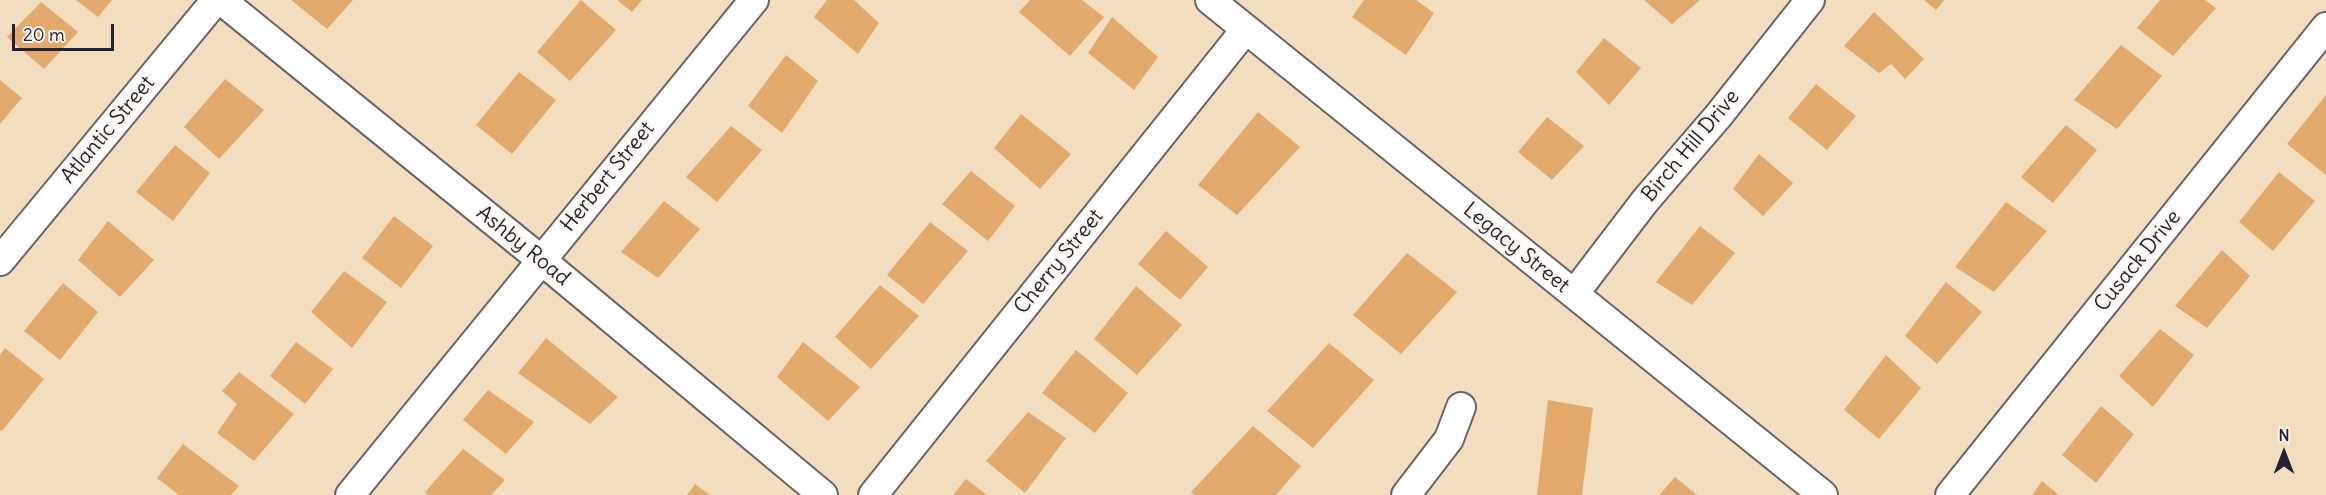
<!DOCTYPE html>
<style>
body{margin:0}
#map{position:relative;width:2326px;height:495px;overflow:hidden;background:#f3ddbf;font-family:Delius,sans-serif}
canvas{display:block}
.north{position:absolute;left:2254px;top:423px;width:60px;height:60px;-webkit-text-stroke:4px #fbf7ec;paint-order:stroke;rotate:0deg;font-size:16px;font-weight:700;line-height:24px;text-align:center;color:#22223b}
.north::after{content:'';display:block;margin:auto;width:21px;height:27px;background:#22223b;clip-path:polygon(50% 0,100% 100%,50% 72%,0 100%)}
.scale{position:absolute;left:12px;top:24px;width:102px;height:27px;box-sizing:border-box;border:3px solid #22223b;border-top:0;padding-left:8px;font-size:18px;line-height:21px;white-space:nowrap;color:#22223b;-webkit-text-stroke:4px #fbf7ec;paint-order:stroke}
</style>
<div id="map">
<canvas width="2326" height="495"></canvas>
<div class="north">N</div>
<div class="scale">20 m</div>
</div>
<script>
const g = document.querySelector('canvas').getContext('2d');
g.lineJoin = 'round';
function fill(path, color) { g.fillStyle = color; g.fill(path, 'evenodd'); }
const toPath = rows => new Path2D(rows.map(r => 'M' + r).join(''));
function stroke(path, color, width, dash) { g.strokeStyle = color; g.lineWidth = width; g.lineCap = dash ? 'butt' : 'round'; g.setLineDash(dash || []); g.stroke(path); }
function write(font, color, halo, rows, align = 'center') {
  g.font = font + ' Delius,sans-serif'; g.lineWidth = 5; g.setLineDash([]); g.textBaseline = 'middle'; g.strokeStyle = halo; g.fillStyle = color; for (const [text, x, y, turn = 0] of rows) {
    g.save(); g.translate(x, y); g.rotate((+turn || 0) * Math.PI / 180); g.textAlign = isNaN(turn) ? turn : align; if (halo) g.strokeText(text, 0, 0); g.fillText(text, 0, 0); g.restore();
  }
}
const building = toPath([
 [76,0,112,0,98,17],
 [291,0,353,0,327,29],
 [581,0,616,30,570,81,537,52],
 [617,0,642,0,632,12],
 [827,0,854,0,879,23,858,54,814,17],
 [1030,0,1082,0,1104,17,1070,56,1019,12],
 [1364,0,1416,0,1434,13,1406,55,1352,17],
 [1644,0,1700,0,1672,24],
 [1924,0,1944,0,1936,10],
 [2160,0,2205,0,2216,8,2173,56,2137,28],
 [41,2,78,32,44,69,7,37],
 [1874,12,1924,59,1905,79,1891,64,1879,73,1844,46],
 [1112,17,1158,57,1134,90,1088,53],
 [1604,38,1641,68,1609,105,1576,72],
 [2121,45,2162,76,2117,129,2074,100],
 [786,55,818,81,782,133,748,106],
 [519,72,556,100,512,154,476,125],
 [225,79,264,110,219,159,184,127],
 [0,80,22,98,0,124],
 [1816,84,1856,116,1827,150,1788,118],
 [2326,95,2326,175,2287,144],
 [1258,112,1300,147,1237,215,1198,185],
 [1021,114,1071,154,1040,189,994,148],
 [1547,117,1584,146,1552,180,1518,152],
 [2066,125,2097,150,2053,203,2021,177],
 [731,126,762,150,717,202,686,177],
 [175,145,210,173,173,221,136,192],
 [1759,154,1793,183,1763,216,1733,189],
 [971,171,1015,206,988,241,942,204],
 [2279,172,2315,201,2273,251,2239,222],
 [664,201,700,229,658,278,621,252],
 [2006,202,2047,231,1994,292,1955,267],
 [394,216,433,246,401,288,362,258],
 [108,221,154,260,120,297,78,260],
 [930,222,968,251,923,304,887,275],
 [1700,226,1735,253,1692,305,1656,282],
 [1166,231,1208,267,1180,300,1138,264],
 [2222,250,2250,276,2207,328,2175,306],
 [1407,253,1457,292,1401,354,1353,315],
 [344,271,387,302,352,348,311,312],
 [1946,282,1982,312,1937,364,1905,336],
 [63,283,98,312,60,360,24,331],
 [880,285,919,316,871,369,835,337],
 [1136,286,1182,325,1137,375,1094,339],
 [2160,329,2194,355,2153,407,2119,376],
 [546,338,618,397,590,424,518,373],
 [296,342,333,369,305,404,270,376],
 [803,342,860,387,828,421,777,377],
 [1329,343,1374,380,1313,448,1267,411],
 [5,348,44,379,2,431,0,430,0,355],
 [1076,350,1128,393,1095,433,1042,393],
 [1886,355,1921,388,1879,439,1844,410],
 [239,372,294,414,254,461,217,433,237,404,222,391],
 [488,390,534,422,506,454,463,420],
 [1548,400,1593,408,1582,495,1537,495],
 [2101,406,2134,434,2096,483,2062,455],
 [1028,412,1066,438,1025,493,986,461],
 [1253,426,1301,466,1276,495,1195,495,1191,492],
 [183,444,239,486,231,495,179,495,157,478],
 [463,449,505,480,491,495,429,495,425,492],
 [1675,477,1697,495,1659,495],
 [966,479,987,495,953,495],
 [2042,481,2059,495,2032,495],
 [695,484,710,495,687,495]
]);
const minor = toPath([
 [221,0,540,259,823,495],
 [1210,0,1823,495],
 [0,261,216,0],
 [1574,294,1645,201,1719,115,1810,0],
 [350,495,754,0],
 [873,495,1246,29],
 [1406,495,1449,439,1461,407],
 [1950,495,2326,27]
]);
const streetNames = [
 ["Atlantic Street",108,130,-50],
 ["Birch Hill Drive",1691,146,-50],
 ["Herbert Street",608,177,-51],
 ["Ashby Road",523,246,39],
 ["Legacy Street",1516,248,39],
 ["Cusack Drive",2138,261,-51],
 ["Cherry Street",1059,262,-51]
];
fill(building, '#e1aa6c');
stroke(minor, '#6b6369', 32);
stroke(minor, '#fff', 28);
write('21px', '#22223b', '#fbf7ec', streetNames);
</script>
